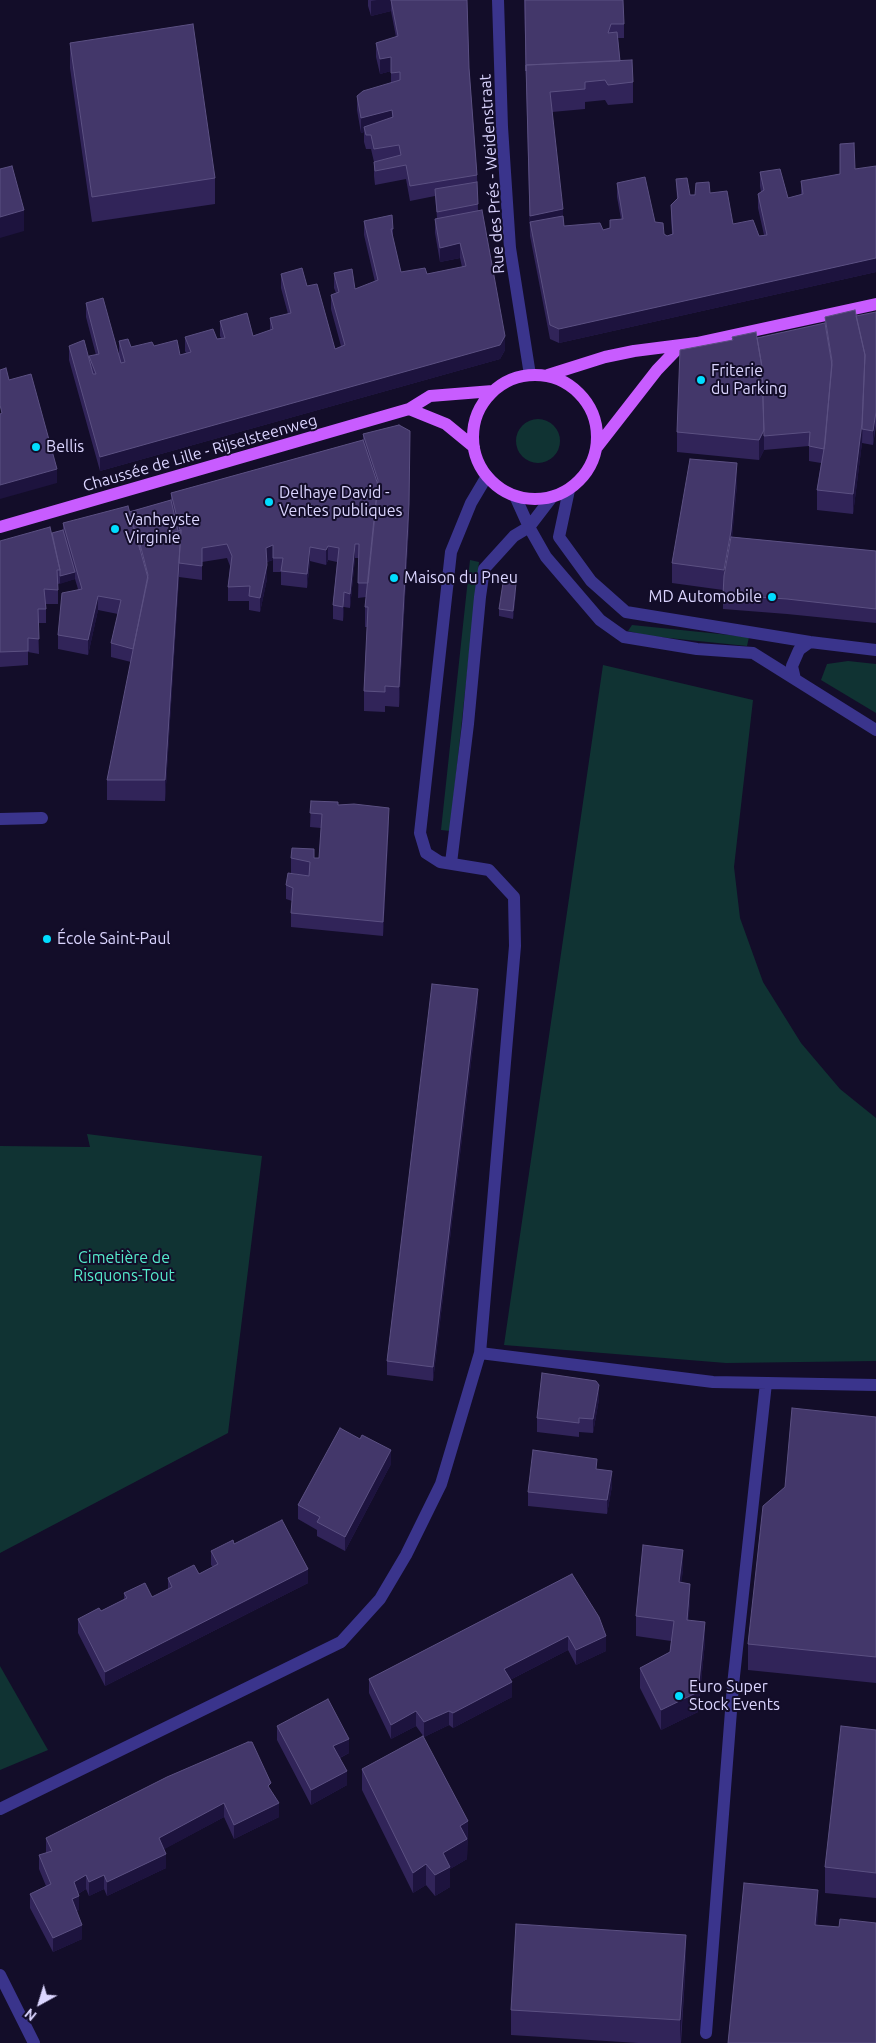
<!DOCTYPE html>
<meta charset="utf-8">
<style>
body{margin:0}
#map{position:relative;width:876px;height:2043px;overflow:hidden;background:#130d29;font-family:Ubuntu,sans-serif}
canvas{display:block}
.north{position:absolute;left:15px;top:1978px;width:50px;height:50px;-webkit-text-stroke:4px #130d29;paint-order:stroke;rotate:219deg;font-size:14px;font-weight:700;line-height:20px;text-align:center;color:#dbd5ff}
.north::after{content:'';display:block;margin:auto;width:18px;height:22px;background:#dbd5ff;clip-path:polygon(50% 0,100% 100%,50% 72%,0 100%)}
</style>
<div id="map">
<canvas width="876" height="2043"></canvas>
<div class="north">N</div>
</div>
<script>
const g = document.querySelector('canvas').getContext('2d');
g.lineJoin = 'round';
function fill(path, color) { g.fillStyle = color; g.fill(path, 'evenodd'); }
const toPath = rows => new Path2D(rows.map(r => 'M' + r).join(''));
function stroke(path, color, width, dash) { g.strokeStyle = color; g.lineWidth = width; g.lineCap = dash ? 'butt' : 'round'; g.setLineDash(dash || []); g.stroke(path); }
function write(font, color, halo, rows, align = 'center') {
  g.font = font + ' Ubuntu,sans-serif'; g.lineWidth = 4; g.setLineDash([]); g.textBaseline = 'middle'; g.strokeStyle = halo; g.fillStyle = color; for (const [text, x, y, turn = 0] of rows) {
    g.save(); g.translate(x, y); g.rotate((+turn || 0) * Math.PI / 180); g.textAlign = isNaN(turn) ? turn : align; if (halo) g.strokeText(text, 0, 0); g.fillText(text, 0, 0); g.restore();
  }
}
const green = toPath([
 '516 441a22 22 0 1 1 44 0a22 22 0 1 1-44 0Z',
 [470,560,479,562,450,831,441,830],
 [632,625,749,637,747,646,649,636,628,631],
 [848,661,876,664,876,713,821,680,827,664],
 [603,665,753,700,734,867,740,918,763,982,801,1043,840,1089,876,1118,876,1361,726,1363,504,1345],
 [87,1134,262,1156,228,1433,0,1553,0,1146,90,1147],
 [0,1666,48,1750,0,1770]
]);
const minor = toPath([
 [498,0,502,127,510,248,530,375],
 [569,490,559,537,591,581,626,612,810,642,876,650],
 [515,496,529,527,546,557,600,620,624,637,697,649,753,653,876,730],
 [795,679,792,666,799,650,810,642],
 [0,819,42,818],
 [451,863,468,724,480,597,484,569,514,536,529,527,552,497],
 [480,1353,713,1382,876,1385],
 [0,1809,341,1642,380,1599,406,1555,441,1484,480,1353,515,946,514,897,489,870,440,862,426,853,420,833,451,552,471,503,487,476],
 [0,1975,34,2043],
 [706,2033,733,1685,766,1383]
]);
const primary = toPath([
 '473 437a62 62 0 1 1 124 0a62 62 0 1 1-124 0Z',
 [548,375,605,357,634,351,697,343,876,304],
 [409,409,446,424,474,447],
 [597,447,657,370,680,346],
 [0,527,409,409,430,396,493,391]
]);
const wall = toPath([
 [368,0,467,0,469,68,477,175,478,210,505,350,500,359,100,471,69,360,69,346,89,362,89,356,96,355,86,317,86,303,119,355,119,341,131,347,154,346,180,355,186,353,185,351,185,337,217,339,221,338,220,336,220,321,253,336,270,330,270,318,288,314,281,288,281,274,307,286,335,349,341,346,331,309,331,295,336,293,334,288,334,273,355,289,375,282,364,235,364,221,393,229,393,239,401,272,427,274,462,267,460,258,440,262,435,233,435,219,437,218,435,196,410,201,406,179,375,185,374,176,374,162,371,149,366,149,364,142,364,132,361,133,357,110,357,96,391,83,391,71,380,74,376,57,376,43,396,37,391,11,371,16,368,6],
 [524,0,624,24,624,38,618,38,620,61,633,82,633,103,608,105,605,100,585,102,585,109,552,112,564,226,603,230,610,228,621,219,617,197,617,183,655,222,664,234,667,236,672,234,671,219,671,205,677,199,676,179,690,195,710,193,733,224,759,236,764,235,758,208,758,194,761,192,760,186,760,172,788,198,801,195,801,181,840,174,855,169,876,272,559,343,550,339,530,236],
 [70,43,215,178,215,204,92,222,70,68],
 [876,312,876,426,873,445,862,443,853,514,817,510,817,490,821,463,809,461,809,446,764,450,759,460,677,452,677,432,732,340,732,337,757,338,825,323,825,317,856,316],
 [363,434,409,524,399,707,385,706,385,712,364,711,364,691,367,627,365,627,365,607,366,597,358,598,359,558,355,558,350,608,344,607,343,621,333,619,333,605,337,562,328,560,326,565,310,561,307,588,281,585,281,572,273,572,273,560,267,562,267,579,260,612,249,610,249,601,228,601,228,587,230,566,227,558,202,562,202,580,179,577,165,801,107,800,107,780,131,662,111,657,111,643,118,614,98,610,88,655,58,649,58,635,78,589,75,579,58,584,58,604,46,604,46,623,38,623,39,654,28,652,28,665,0,667,0,541,52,533,63,530,63,523,129,512,171,500,171,493,363,440],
 [737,484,732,537,876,551,876,623,787,614,723,609,723,590,672,583,672,563],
 [516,592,513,619,499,616,499,609],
 [311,801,338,805,389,822,383,936,291,927,291,913,292,901,286,899,286,885,301,875,291,873,291,858,319,858,321,828,310,827],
 [478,1004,433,1381,387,1375,387,1361],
 [599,1399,593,1433,579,1432,579,1437,537,1432,537,1418],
 [876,1417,876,1683,748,1670,748,1644],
 [391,1464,345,1551,317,1536,317,1530,298,1519,298,1505],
 [612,1486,607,1514,528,1506,528,1492],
 [234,1544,308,1583,105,1686,78,1633,78,1619,101,1611,124,1599,124,1593,152,1597,168,1590,168,1578,199,1574,213,1567,211,1565,211,1551],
 [683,1570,681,1582,690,1604,688,1620,705,1642,698,1712,661,1730,640,1688,640,1668,670,1652,671,1641,636,1636,636,1616],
 [572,1574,606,1651,576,1665,568,1650,510,1680,512,1697,453,1728,449,1725,424,1737,416,1726,391,1739,369,1693,369,1679],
 [277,1726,349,1753,340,1758,347,1785,311,1805,277,1740],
 [876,1730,876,1898,825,1893,825,1867],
 [362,1769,468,1821,467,1859,450,1869,450,1887,435,1896,426,1885,413,1893,362,1790],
 [271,1791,279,1817,234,1839,224,1817,164,1849,166,1868,107,1896,104,1889,89,1896,86,1889,78,1894,79,1910,76,1911,82,1939,53,1952,30,1908,30,1894,46,1886,39,1869,39,1855,46,1853,46,1838],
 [686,1960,681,2043,638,2043,511,2035,511,2010]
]);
const shadedWall = toPath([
 [377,0,391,0,391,11,371,16,371,1],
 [391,57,391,71,380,74,380,59],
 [392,110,392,124,364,127,364,132,361,133,361,118],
 [563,209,563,230,530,222,530,216],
 [24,210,24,231,0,238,0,217],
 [460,243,460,258,440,262,440,248],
 [876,258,876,272,559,343,559,329],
 [505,336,505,350,500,359,100,471,100,457],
 [865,355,862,443,853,514,853,494],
 [875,412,875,426,873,445,873,431],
 [764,430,764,450,759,460,759,440],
 [410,431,409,524,399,707,399,687],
 [737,463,737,484,731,551,724,590,724,570],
 [57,469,57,483,0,499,0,485],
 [355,544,355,558,350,608,350,594],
 [273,545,273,560,266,562,266,548],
 [328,546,328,560,326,565,326,550],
 [310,547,310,561,307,588,307,574],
 [180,551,179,577,165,801,165,780],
 [267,565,267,579,260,612,260,598],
 [75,572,75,579,60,584,60,576],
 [516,584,516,592,513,619,513,611],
 [344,592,344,607,343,621,343,607],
 [98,596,98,610,88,655,88,640],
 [389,808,389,822,383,936,383,922],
 [478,989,478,1004,433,1381,433,1367],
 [599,1385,599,1399,593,1433,593,1419],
 [391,1450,391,1464,345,1551,345,1537],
 [612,1471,612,1486,607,1514,607,1500],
 [683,1550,683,1570,679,1602,679,1582],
 [308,1569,308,1583,105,1686,105,1672],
 [690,1584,690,1604,687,1640,687,1620],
 [705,1622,705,1642,698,1712,661,1730,661,1710],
 [568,1636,568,1650,504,1683,504,1669],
 [606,1636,606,1651,576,1665,576,1650],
 [512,1682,512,1697,453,1728,453,1713],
 [416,1711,416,1726,391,1739,391,1725],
 [449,1711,449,1725,424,1737,424,1722],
 [349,1739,349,1753,333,1761,333,1746],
 [347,1771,347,1785,311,1805,311,1790],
 [224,1803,224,1817,159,1852,159,1838],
 [279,1803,279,1817,234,1839,234,1825],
 [468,1821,467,1859,450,1869,450,1887,435,1896,435,1875,443,1853,460,1826],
 [166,1854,166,1868,107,1896,107,1882],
 [426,1864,426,1885,413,1893,413,1873],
 [86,1875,86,1889,74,1896,74,1882],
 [104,1875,104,1889,89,1896,89,1882],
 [818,1890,818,1916,815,1950,815,1925],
 [79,1896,79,1910,72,1914,72,1899],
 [82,1925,82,1939,53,1952,53,1938],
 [686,1935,686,1960,680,2043,680,2020]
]);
const building = toPath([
 [391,0,467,0,469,68,477,175,410,186,406,165,375,171,374,162,401,155,399,145,374,149,371,135,366,135,364,127,393,117,392,110,361,118,357,96,363,91,400,80,400,72,391,73,391,57,380,59,376,43,398,36,391,0],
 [525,0,623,0,624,24,611,24,608,33,617,32,620,61,526,65,526,71,525,0],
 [193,24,215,178,92,197,70,43,193,24],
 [632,60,633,82,608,85,605,80,585,82,585,89,550,92,563,209,530,216,526,65,632,60],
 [854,143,855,169,876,166,876,258,559,329,550,325,530,222,563,216,564,226,600,223,603,230,610,228,610,220,623,219,617,183,645,177,655,222,663,223,664,234,667,236,673,234,671,205,678,198,676,179,687,178,690,195,695,195,696,183,709,182,710,193,727,191,733,224,753,220,759,236,767,235,758,194,764,190,760,172,780,169,788,198,803,194,801,181,840,174,840,144,854,143],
 [12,166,24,210,0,217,0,169,12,166],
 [477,182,478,204,437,212,435,189,477,182],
 [482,210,505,336,500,345,100,457,69,346,84,340,93,374,96,374,89,356,99,354,86,303,103,298,121,363,125,362,119,341,128,339,131,347,152,342,154,346,177,340,180,355,191,352,185,337,213,329,217,339,225,338,220,321,247,313,253,336,273,329,270,318,291,313,281,274,302,268,307,286,317,284,335,349,345,345,331,295,339,292,334,273,352,269,355,289,378,280,364,221,392,215,393,229,391,229,401,272,425,268,427,274,466,266,460,243,440,248,435,219,482,210],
 [855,310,865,355,862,423,853,494,817,490,825,443,832,361,825,317,855,310],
 [876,312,876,412,873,431,862,429,865,355,856,316,876,312],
 [825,323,832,365,824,449,809,446,810,432,764,436,762,367,757,338,825,323],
 [756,332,762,367,764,430,759,440,677,432,680,350,733,340,732,337,756,332],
 [6,368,9,380,31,374,57,469,0,485,0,414,2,413,0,405,0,370,6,368],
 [399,425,410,431,409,504,399,687,385,686,385,692,364,691,368,607,365,607,378,480,363,434,399,425],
 [363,440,378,485,368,583,358,583,359,544,355,544,350,594,344,592,343,607,333,605,339,548,328,546,326,550,310,547,307,574,281,571,283,558,273,558,273,545,266,548,267,565,260,598,249,596,250,586,228,587,232,556,227,544,202,548,202,566,179,563,181,530,180,530,171,493,363,440],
 [690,459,737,463,731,531,724,570,672,563,690,459],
 [171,500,178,531,140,544,140,550,129,512,171,500],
 [128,506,148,578,133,649,111,643,121,600,98,596,88,640,58,635,62,593,82,589,63,523,128,506],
 [50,527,60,570,57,570,58,590,44,589,46,609,38,609,39,639,28,638,28,651,0,652,0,541,50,527],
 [63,530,75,572,60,576,60,570,52,533,63,530],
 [181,530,165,780,107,780,148,575,140,544,181,530],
 [731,537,876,551,876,609,787,599,723,595,724,576,731,537],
 [503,583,516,584,513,611,499,609,503,583],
 [311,801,338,802,338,805,354,804,389,808,383,922,291,913,293,888,286,885,288,873,309,876,310,862,291,858,292,848,314,849,314,858,319,858,322,814,310,813,311,801],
 [432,984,478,989,433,1367,387,1361,432,984],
 [542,1373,596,1381,599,1385,593,1419,579,1418,579,1423,537,1418,542,1373],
 [792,1408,876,1417,876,1657,748,1644,763,1506,785,1487,792,1408],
 [340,1428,360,1439,362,1435,391,1450,345,1537,317,1522,320,1517,298,1505,340,1428],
 [533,1450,597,1459,596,1469,612,1471,607,1500,528,1492,533,1450],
 [282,1520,308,1569,105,1672,78,1619,99,1608,101,1611,127,1598,124,1593,145,1583,152,1597,172,1587,168,1578,194,1565,199,1574,218,1564,211,1551,233,1540,234,1544,282,1520],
 [643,1545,683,1550,679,1582,690,1584,687,1620,705,1622,698,1692,661,1710,640,1668,670,1652,674,1621,636,1616,643,1545],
 [572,1574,599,1617,606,1636,576,1650,568,1636,504,1669,512,1682,453,1713,449,1711,424,1722,416,1711,391,1725,369,1679,572,1574],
 [328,1699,349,1739,333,1746,347,1771,311,1790,277,1726,328,1699],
 [841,1726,876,1730,876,1873,825,1867,841,1726],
 [423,1736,468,1821,460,1826,467,1839,443,1853,450,1867,435,1875,426,1864,413,1873,362,1769,423,1736],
 [248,1742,252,1742,271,1783,268,1786,279,1803,234,1825,224,1803,159,1838,166,1854,107,1882,104,1875,89,1882,86,1875,74,1882,79,1896,72,1899,82,1925,53,1938,30,1894,51,1884,39,1855,52,1851,46,1838,167,1777,248,1742],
 [744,1883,818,1890,815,1925,839,1927,840,1919,876,1923,876,2043,728,2043,744,1883],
 [516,1924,686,1935,680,2020,511,2010,516,1924]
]);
const markers = [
 [701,380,5,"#01ddff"],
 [36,447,5,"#01ddff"],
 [269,502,5,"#01ddff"],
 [115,529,5,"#01ddff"],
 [394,578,5,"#01ddff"],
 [772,597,5,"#01ddff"],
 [47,939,5,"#01ddff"],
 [679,1696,5,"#01ddff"]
];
const streetNames = [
 ["Rue des Prés - Weidenstraat",492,174,-94],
 ["Chaussée de Lille - Rijselsteenweg",200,453,-16]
];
const poiNames = [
 ["Friterie",711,371],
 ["du Parking",711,389],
 ["Bellis",46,447],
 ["Delhaye David -",279,493],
 ["Ventes publiques",279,511],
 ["Vanheyste",125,520],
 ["Virginie",125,538],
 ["Maison du Pneu",404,578],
 ["MD Automobile",762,597,"right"],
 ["École Saint-Paul",57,939],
 ["Euro Super",689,1687],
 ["Stock Events",689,1705]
];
const parkNames = [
 ["Cimetière de",124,1258],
 ["Risquons-Tout",124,1276]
];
fill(green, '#103333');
stroke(minor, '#3a348c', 12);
stroke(primary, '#c85cff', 12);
fill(wall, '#312459');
fill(shadedWall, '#1d133e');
fill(building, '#43376a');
stroke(building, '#5b5082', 1);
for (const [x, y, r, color] of markers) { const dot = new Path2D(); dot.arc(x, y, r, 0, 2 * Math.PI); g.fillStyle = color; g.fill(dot); stroke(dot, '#130d29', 2); }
write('16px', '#dbd5ff', '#130d29', streetNames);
write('16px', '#dbd5ff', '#130d29', poiNames, 'left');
write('16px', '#55ebcb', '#130d29', parkNames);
</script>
